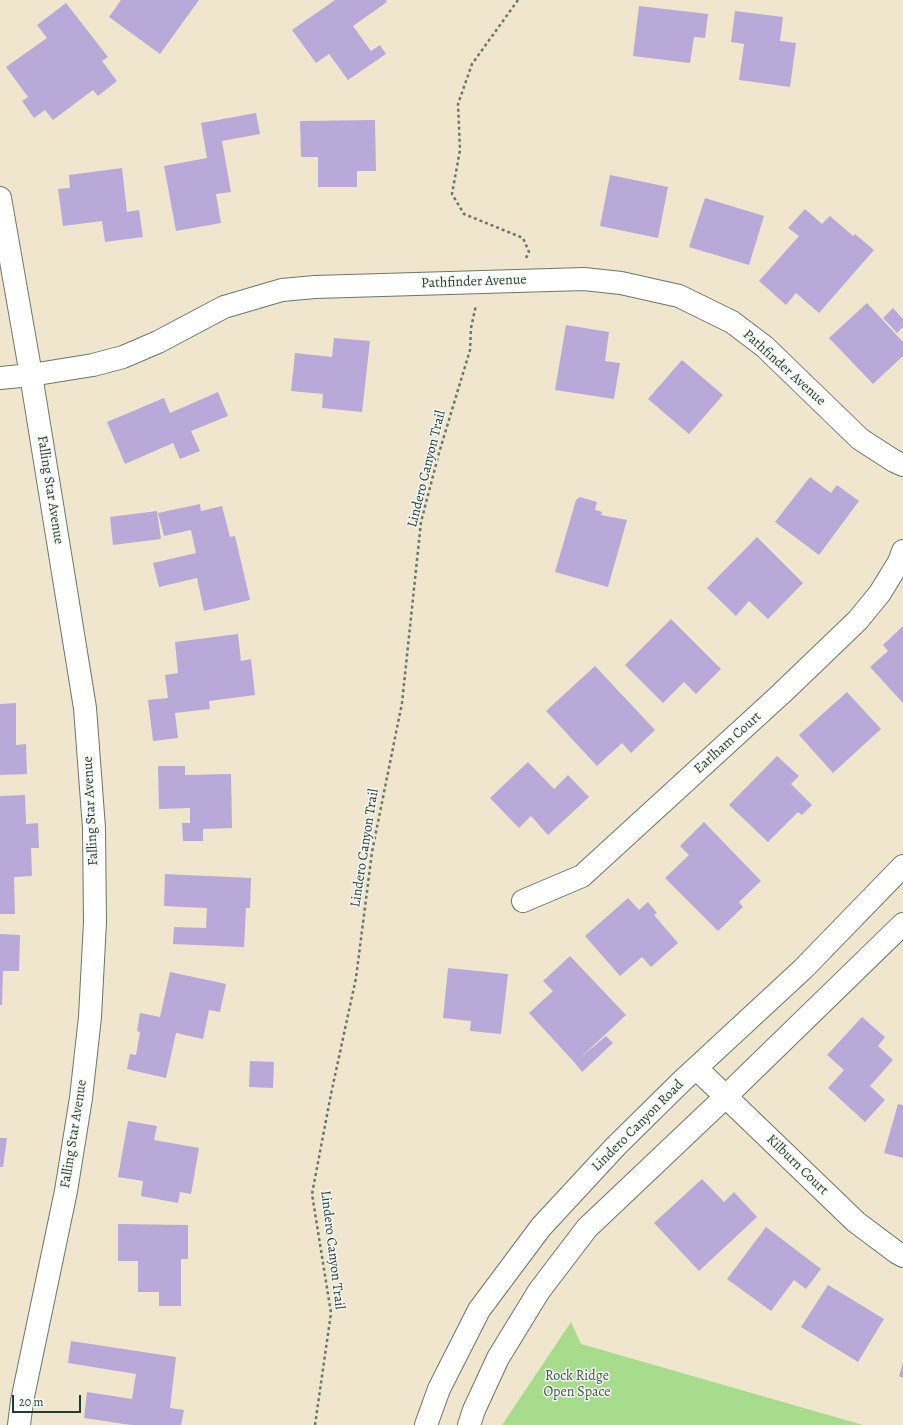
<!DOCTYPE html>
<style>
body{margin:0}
#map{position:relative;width:903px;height:1425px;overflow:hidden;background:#f0e6ce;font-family:Alegreya,serif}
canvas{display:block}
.scale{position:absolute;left:12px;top:1395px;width:69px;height:18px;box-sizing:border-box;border:2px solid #1f3d34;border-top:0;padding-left:5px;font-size:12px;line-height:14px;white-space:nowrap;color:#1f3d34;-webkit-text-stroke:3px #f6f6f2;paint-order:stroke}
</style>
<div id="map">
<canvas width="903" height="1425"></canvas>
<div class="scale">20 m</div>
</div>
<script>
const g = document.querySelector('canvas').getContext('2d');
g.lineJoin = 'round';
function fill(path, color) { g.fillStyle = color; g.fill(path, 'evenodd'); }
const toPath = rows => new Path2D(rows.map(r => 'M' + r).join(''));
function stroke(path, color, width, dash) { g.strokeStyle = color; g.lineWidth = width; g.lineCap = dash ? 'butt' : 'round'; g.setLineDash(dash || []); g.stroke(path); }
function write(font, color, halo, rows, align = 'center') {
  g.font = font + ' Alegreya,serif'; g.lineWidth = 3; g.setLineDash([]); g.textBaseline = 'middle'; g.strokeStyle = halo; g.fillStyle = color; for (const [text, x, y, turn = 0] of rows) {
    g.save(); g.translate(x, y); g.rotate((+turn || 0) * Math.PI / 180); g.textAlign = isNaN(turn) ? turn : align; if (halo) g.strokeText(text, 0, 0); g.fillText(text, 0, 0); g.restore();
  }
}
const green = toPath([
 [571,1322,581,1344,863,1425,502,1425]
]);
const building = toPath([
 [121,0,199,0,160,54,109,17],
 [335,0,386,0,387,2,353,26,371,51,380,45,386,54,348,80,329,54,316,63,292,30],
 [66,3,108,57,102,61,117,81,98,96,93,90,53,120,45,110,34,118,22,101,28,97,6,67,47,38,37,25],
 [639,6,708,14,705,38,694,37,690,63,633,56],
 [735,11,783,17,780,41,796,43,790,87,739,80,744,44,731,42],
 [256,113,260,134,222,141,231,192,216,194,221,223,176,231,164,166,207,158,201,123],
 [375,120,376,171,357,171,357,187,318,187,318,157,301,157,300,121],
 [122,168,127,212,139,210,143,237,105,242,102,221,63,226,58,189,70,188,69,175],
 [610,175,668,187,658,238,600,226],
 [705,198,764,216,749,265,689,247],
 [805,209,822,224,830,216,853,236,855,234,874,250,819,313,796,293,786,305,759,281,799,236,788,228],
 [867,303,903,342,903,356,873,384,829,338],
 [893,308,903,319,903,327,897,333,883,318],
 [566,325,609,332,605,361,620,363,614,399,555,390],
 [334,338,370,341,362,412,322,408,323,394,291,391,295,353,332,357],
 [682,360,723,395,689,434,648,399],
 [218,392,228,416,191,431,200,451,180,459,173,443,125,464,107,422,164,398,170,413],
 [810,477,831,493,837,485,859,501,819,555,775,522],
 [580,497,597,502,595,510,602,512,601,515,627,520,608,587,555,572,576,500],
 [200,504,201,511,222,506,230,537,235,536,250,600,204,611,197,578,159,587,153,563,196,553,191,530,164,536,158,513],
 [157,511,161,539,113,545,110,517],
 [757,537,803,583,768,619,749,601,736,616,707,588],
 [671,619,721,669,696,694,684,682,663,703,625,665],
 [903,626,903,703,870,667,888,651,883,645],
 [238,634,241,661,251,659,255,695,209,701,210,709,175,713,178,738,153,741,148,700,168,698,165,675,178,673,175,642],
 [595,666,655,730,631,753,622,743,597,766,546,711],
 [847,692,881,729,833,773,799,735],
 [16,703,16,745,26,744,27,774,0,775,0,704],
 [777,756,799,776,791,784,812,805,802,815,798,812,768,842,729,805],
 [528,762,554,789,568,775,589,797,548,835,531,816,519,828,490,798],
 [158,766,185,766,185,775,231,774,232,828,203,829,203,841,183,841,182,823,190,823,190,808,159,809],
 [25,795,26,824,38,823,39,848,31,848,32,876,14,877,15,914,0,914,0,796],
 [704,822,761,881,739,902,743,907,718,931,665,878,689,855,680,846],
 [165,874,251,878,250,908,246,908,244,947,173,944,174,927,206,928,207,908,164,906],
 [628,898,639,910,648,902,657,913,654,915,678,943,651,967,642,957,620,976,585,936],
 [0,934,20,935,19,971,3,971,2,1005,0,1005],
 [570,956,626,1015,579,1059,606,1036,613,1043,582,1072,575,1063,529,1013,553,991,543,981],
 [448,968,508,974,501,1034,470,1031,471,1021,443,1018],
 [170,972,226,984,220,1012,209,1010,203,1039,176,1033,166,1078,127,1069,130,1054,136,1055,140,1032,137,1031,140,1013,160,1017],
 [862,1017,885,1037,878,1046,893,1060,870,1086,885,1100,865,1122,828,1088,844,1070,827,1055],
 [250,1061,274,1062,273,1088,249,1087],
 [898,1104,903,1105,903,1158,884,1153],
 [128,1121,157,1126,154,1140,199,1148,191,1194,180,1192,178,1203,141,1196,143,1181,118,1177],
 [0,1138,7,1138,3,1167,0,1167],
 [702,1179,724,1202,734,1192,757,1217,699,1271,654,1223],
 [118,1224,188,1225,188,1259,181,1259,181,1306,159,1306,159,1292,138,1292,138,1261,118,1261],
 [766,1227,821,1269,806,1289,794,1280,771,1311,727,1279],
 [828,1285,884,1319,858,1362,801,1327],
 [71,1341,176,1357,170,1408,184,1410,181,1425,131,1425,84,1418,87,1392,132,1399,136,1374,68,1363],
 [903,1363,903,1378,899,1376]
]);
const path = toPath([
 [518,0,472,64,458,104,460,150,452,194,464,214,523,238,529,252,526,258],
 [315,1425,331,1313,312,1194,331,1094,356,978,372,852,402,703,421,522,439,453,470,350,471,328,476,305]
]);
const minor = toPath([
 [0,198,31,375,85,708,94,828,95,922,90,1017,81,1098,66,1191,22,1401,19,1425],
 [0,378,31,375,93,365,123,357,158,342,224,307,282,290,315,287,584,279,621,283,679,296,732,322,765,347,860,439,894,461,903,465],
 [523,901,582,876,782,693,858,620,880,593,899,562,903,551],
 [696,1068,856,1222,896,1252,903,1256],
 [426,1425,439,1389,479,1310,541,1227,616,1146,682,1081,803,969,903,866],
 [469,1425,474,1410,498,1358,539,1291,587,1228,720,1102,903,924]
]);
const streetNames = [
 ["Pathfinder Avenue",474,282,-2],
 ["Pathfinder Avenue",784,368,42],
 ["Lindero Canyon Trail",427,469,-76],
 ["Falling Star Avenue",50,490,81],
 ["Earlham Court",728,743,-42],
 ["Falling Star Avenue",91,811,-93],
 ["Lindero Canyon Trail",365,848,-81],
 ["Lindero Canyon Road",638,1126,-45],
 ["Falling Star Avenue",74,1134,-81],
 ["Kilburn Court",797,1165,44],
 ["Lindero Canyon Trail",332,1250,83]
];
const parkNames = [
 ["Rock Ridge",577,1377],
 ["Open Space",577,1393]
];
fill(green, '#a6dc8c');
fill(building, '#b9a9d9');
stroke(minor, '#68786a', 24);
stroke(path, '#68786a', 2.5, [3, 3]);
stroke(minor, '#fff', 22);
write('14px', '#1f3d34', '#f6f6f2', streetNames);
write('14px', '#3a5d46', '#f6f6f2', parkNames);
</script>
